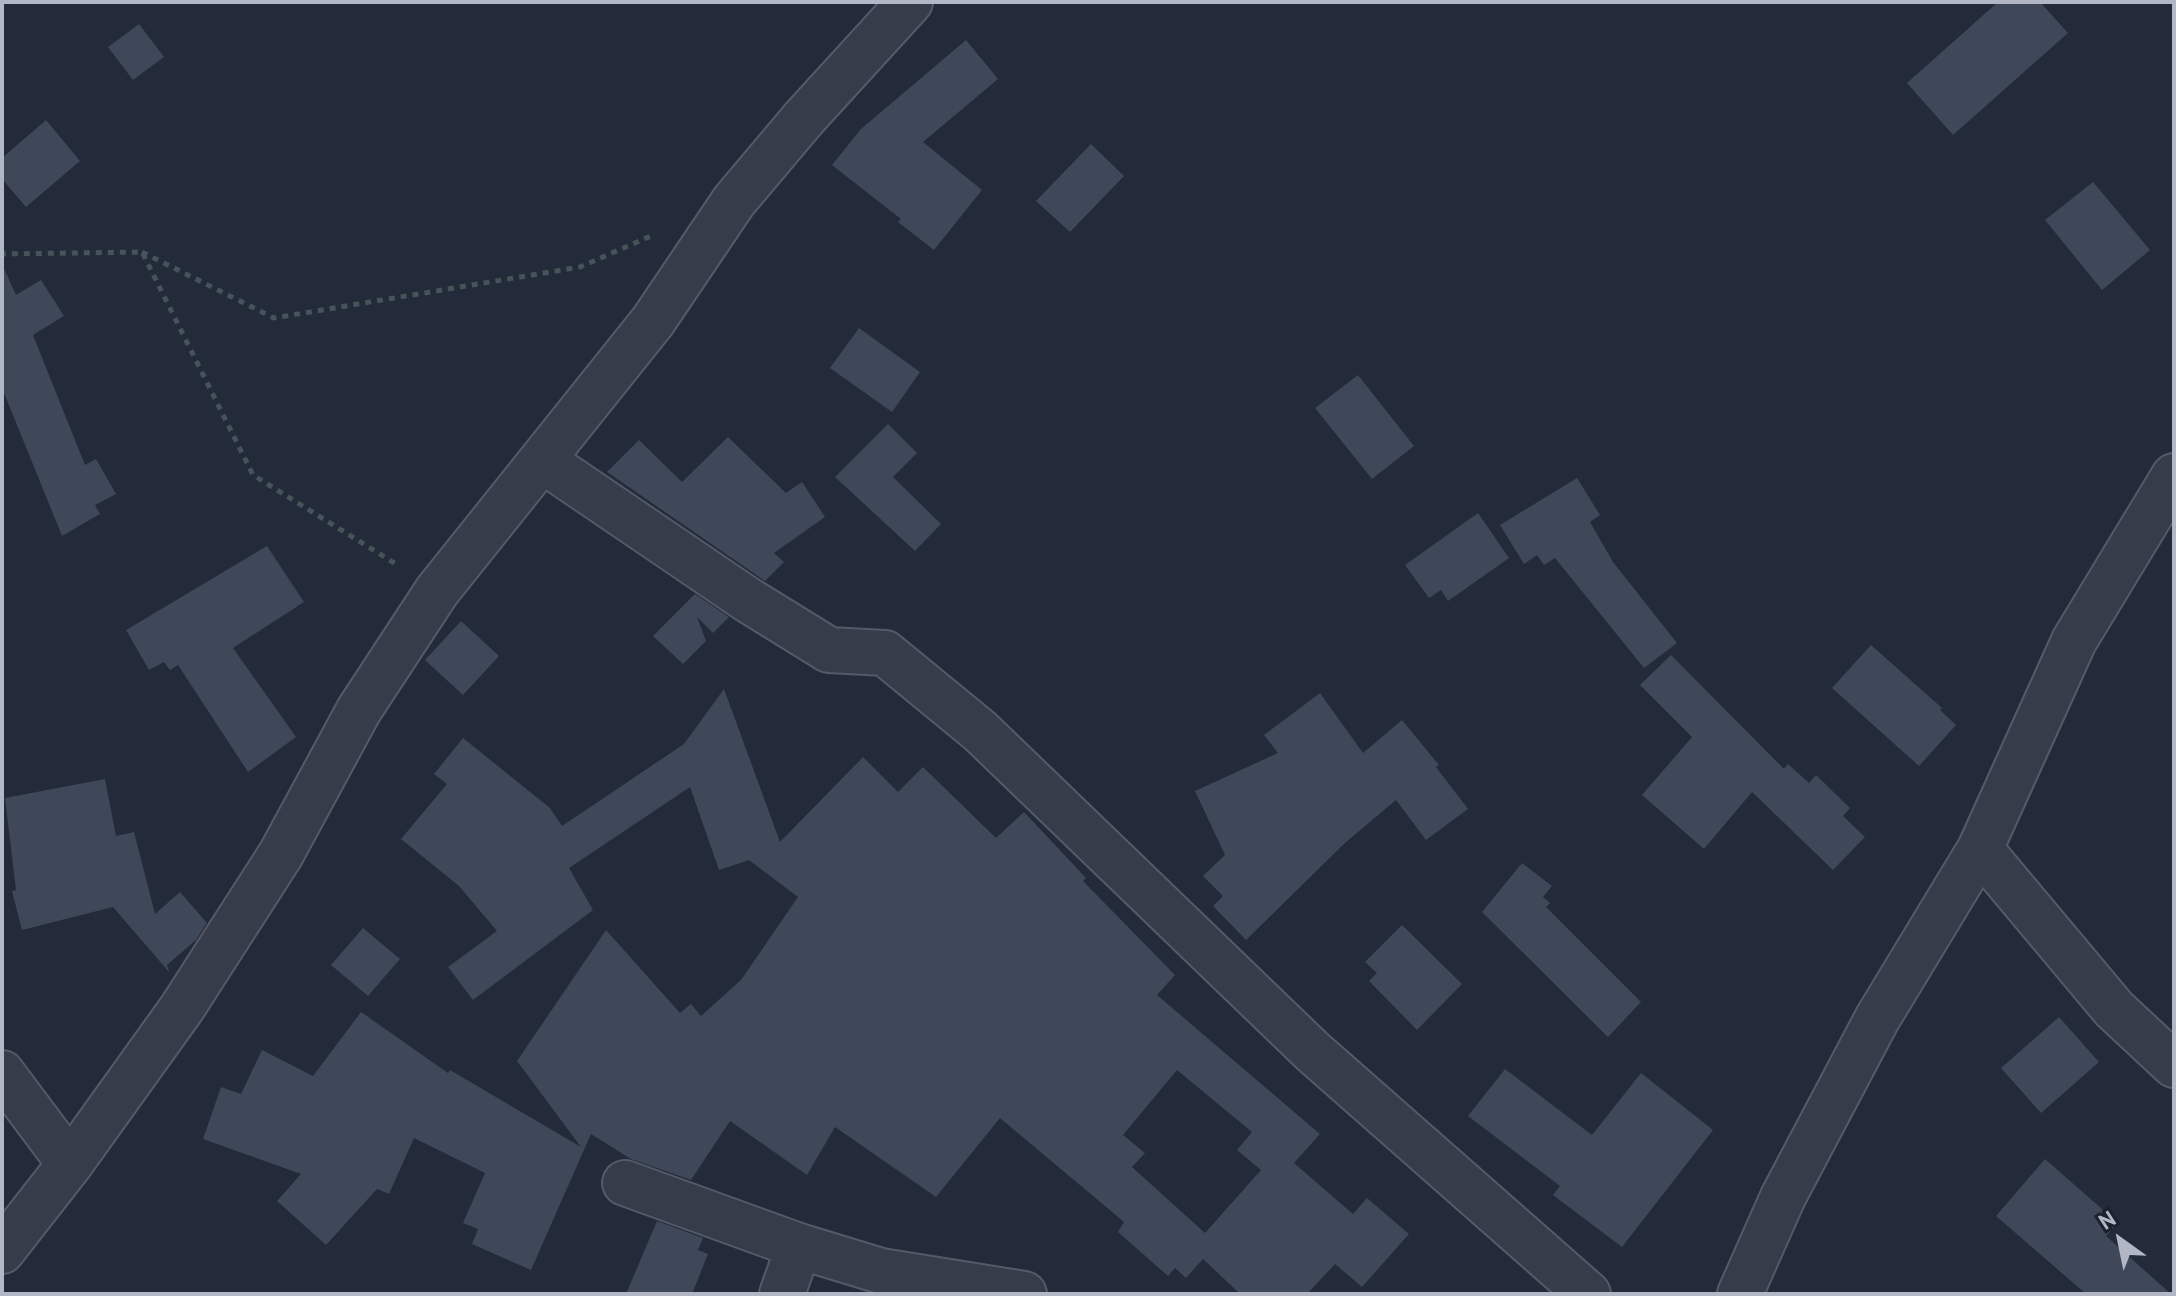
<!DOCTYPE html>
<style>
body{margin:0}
#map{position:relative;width:2176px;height:1296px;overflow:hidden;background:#232a39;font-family:"PT Sans",sans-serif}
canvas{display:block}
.frame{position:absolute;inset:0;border:4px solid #b1b7c5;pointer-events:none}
.north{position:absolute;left:2080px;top:1200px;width:80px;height:80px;-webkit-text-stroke:6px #1c212e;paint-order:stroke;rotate:327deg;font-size:22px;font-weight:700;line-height:32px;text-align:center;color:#b1b7c5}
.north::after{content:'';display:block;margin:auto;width:28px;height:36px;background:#b1b7c5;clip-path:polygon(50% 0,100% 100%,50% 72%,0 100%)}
</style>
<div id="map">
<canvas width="2176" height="1296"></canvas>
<div class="frame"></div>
<div class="north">N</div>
</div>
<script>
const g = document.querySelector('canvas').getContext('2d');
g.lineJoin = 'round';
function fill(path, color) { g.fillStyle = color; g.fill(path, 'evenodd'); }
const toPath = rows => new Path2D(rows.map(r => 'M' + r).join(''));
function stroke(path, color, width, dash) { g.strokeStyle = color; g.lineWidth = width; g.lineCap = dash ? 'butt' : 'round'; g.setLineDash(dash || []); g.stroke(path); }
const building = toPath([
 [1998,2,2040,2,2068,33,1953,135,1907,83],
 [139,24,164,57,133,80,108,47],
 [966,40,998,79,923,142,982,190,934,250,898,222,901,219,832,165,861,129],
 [46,120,80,161,26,207,2,179,2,158],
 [1091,144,1124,176,1070,232,1036,201],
 [2093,182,2150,250,2102,290,2045,220],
 [2,264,16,295,41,280,64,316,33,335,85,465,96,459,116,494,95,505,100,514,62,536,2,388],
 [859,328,920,372,892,412,830,368],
 [1358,375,1414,446,1372,479,1315,408],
 [888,424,917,453,893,477,941,524,915,551,835,477],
 [728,437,786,493,802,482,825,517,774,553,784,562,765,581,607,472,639,440,682,482],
 [1577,478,1600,515,1590,522,1613,562,1677,643,1644,668,1555,558,1544,565,1537,555,1524,564,1500,525],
 [1478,513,1509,558,1448,601,1441,590,1429,598,1405,565],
 [267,546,304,602,233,648,296,737,248,772,178,665,170,670,164,662,149,670,126,630],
 [695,594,729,617,713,633,697,617,706,641,683,664,653,636],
 [461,621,499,656,463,695,425,660],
 [1871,645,1942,708,1940,710,1956,725,1919,766,1832,688],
 [1671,655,1784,769,1788,764,1809,783,1816,775,1850,808,1843,816,1865,837,1833,870,1752,792,1704,849,1642,795,1692,737,1640,685],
 [724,689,780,842,863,757,898,792,923,767,996,838,1024,812,1086,878,1083,881,1175,975,1157,995,1320,1134,1294,1163,1353,1214,1367,1198,1409,1234,1362,1287,1335,1264,1307,1294,1240,1294,1203,1259,1186,1278,1175,1268,1168,1276,1118,1232,1124,1222,1000,1118,936,1197,835,1127,807,1175,730,1121,691,1180,631,1159,591,1134,531,1270,472,1244,478,1229,463,1223,485,1173,414,1138,389,1194,377,1189,326,1245,277,1201,301,1174,203,1139,221,1087,241,1094,262,1050,313,1076,361,1012,448,1073,450,1070,581,1147,517,1061,606,930,680,1013,691,1004,701,1016,741,980,798,897,749,860,719,870,690,787,569,868,593,910,473,1000,448,967,497,931,459,886,401,839,447,784,434,774,463,738,550,808,562,826,684,744],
 [1177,1070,1252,1132,1237,1150,1261,1170,1205,1233,1132,1167,1145,1153,1123,1135],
 [1320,693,1363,753,1402,720,1439,765,1436,767,1468,809,1426,840,1396,800,1346,842,1246,940,1213,906,1223,896,1203,876,1225,855,1195,791,1278,753,1264,735],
 [105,779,116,836,134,832,155,914,180,892,207,923,196,940,167,965,169,972,113,907,22,930,12,891,16,890,5,798],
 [1522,863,1552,886,1543,897,1550,903,1546,907,1641,1002,1608,1037,1482,912],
 [1402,925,1462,984,1417,1030,1369,981,1377,973,1365,962],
 [363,928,400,959,368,996,331,965],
 [2059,1017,2099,1062,2041,1113,2001,1068],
 [1505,1069,1592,1135,1641,1073,1713,1130,1622,1247,1553,1195,1560,1186,1468,1116],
 [2045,1159,2118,1223,2106,1236,2171,1294,2086,1294,1996,1216],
 [657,1221,703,1238,698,1250,708,1254,692,1294,626,1294]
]);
const path = toPath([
 [2,251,3,254,142,252,253,475,399,566],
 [142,252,274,318,580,267,651,236]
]);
const street = toPath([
 [542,460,748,600,829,650,885,653,980,731,1312,1051,1588,1294],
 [1980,849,2114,1009,2174,1065],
 [2,1073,70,1164],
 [625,1183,799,1246,881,1271,1024,1294],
 [2,1251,70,1164,182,1008,281,854,359,710,437,591,653,321,734,201,804,118,910,2],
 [782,1294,799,1246],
 [1740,1294,1783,1197,1877,1019,1980,849,2074,641,2174,476]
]);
fill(building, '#3f4859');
stroke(street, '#545a67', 48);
stroke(path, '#445459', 5, [6, 6]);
stroke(street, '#363c49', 44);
</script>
